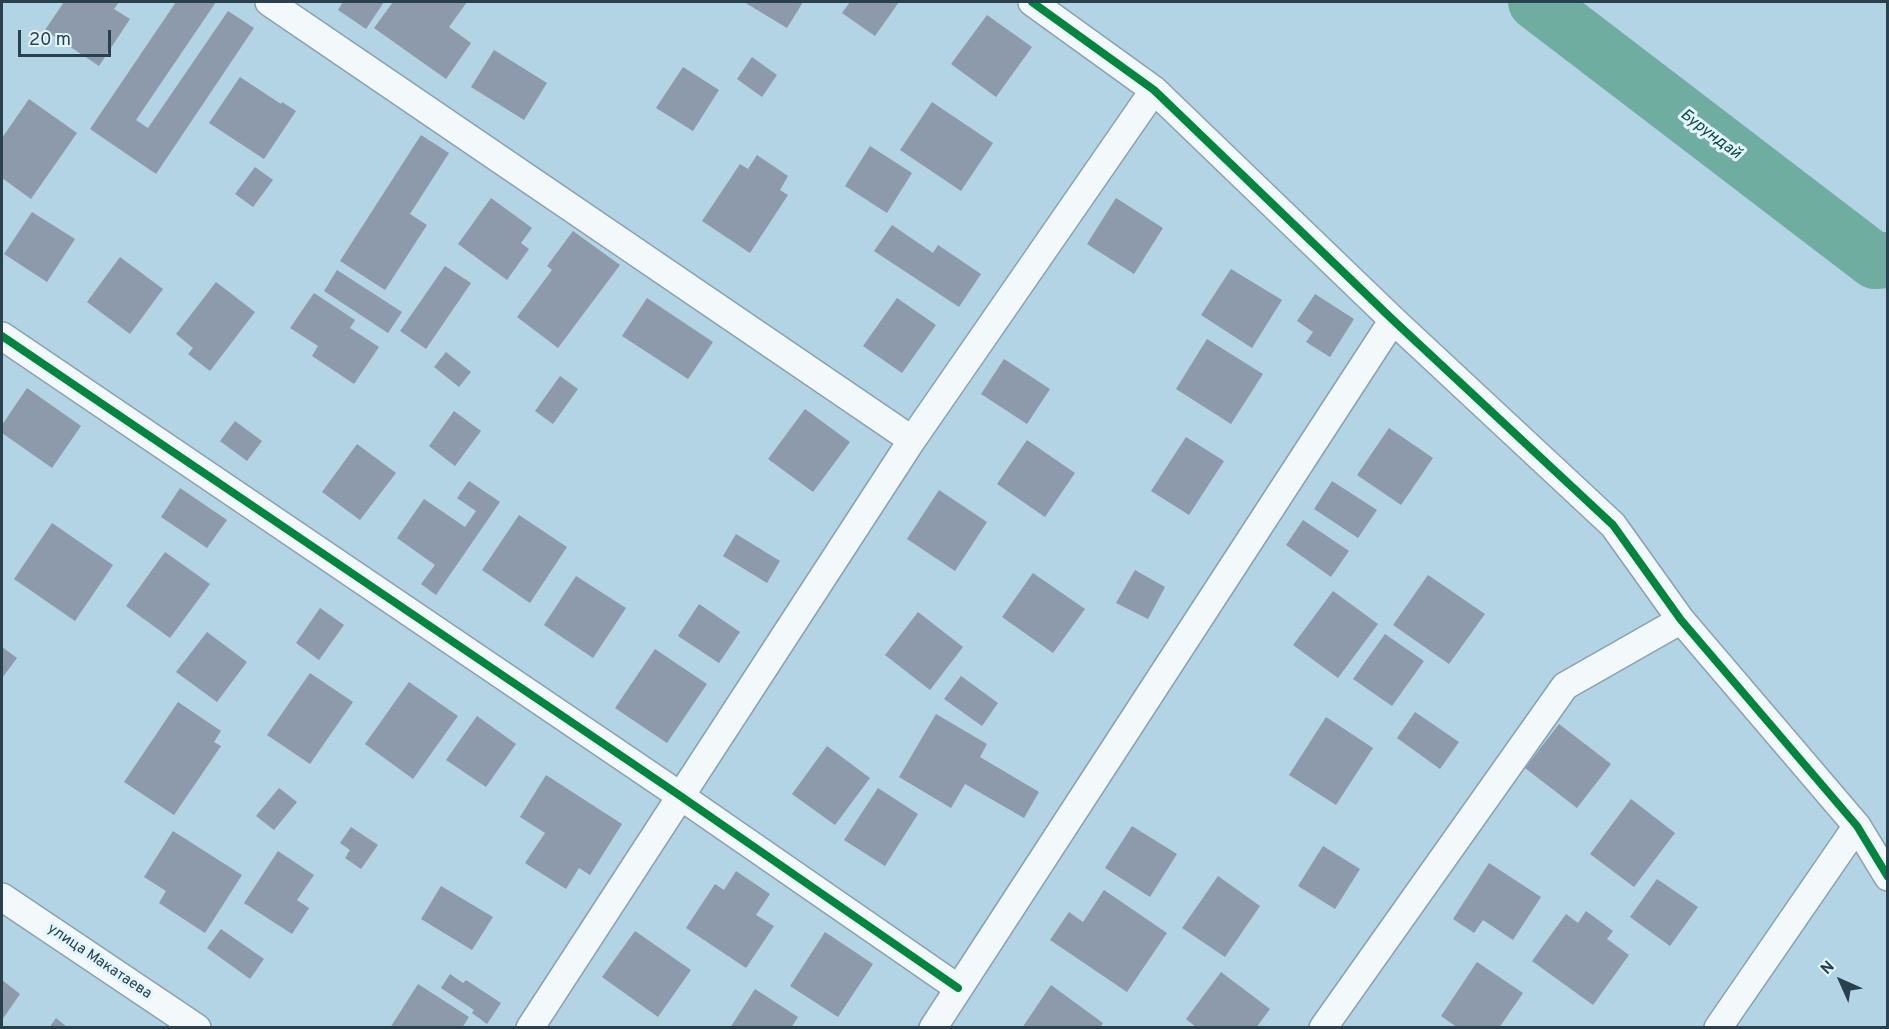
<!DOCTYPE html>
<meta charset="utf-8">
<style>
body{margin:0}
#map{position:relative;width:1889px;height:1029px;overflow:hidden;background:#b2d4e4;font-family:Overpass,sans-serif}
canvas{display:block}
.frame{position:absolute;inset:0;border:3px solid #28414d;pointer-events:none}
.north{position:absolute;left:1811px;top:951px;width:60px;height:60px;-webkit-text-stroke:4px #e3f5fe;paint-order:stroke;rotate:315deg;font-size:16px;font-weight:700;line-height:24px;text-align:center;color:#28414d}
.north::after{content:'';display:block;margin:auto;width:21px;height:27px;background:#28414d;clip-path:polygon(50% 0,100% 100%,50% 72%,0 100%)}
.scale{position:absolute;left:18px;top:30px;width:93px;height:27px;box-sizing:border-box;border:3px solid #28414d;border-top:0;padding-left:8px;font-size:18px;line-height:21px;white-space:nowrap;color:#28414d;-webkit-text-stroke:4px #e3f5fe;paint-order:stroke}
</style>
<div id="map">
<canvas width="1889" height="1029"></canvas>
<div class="frame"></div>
<div class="north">N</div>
<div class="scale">20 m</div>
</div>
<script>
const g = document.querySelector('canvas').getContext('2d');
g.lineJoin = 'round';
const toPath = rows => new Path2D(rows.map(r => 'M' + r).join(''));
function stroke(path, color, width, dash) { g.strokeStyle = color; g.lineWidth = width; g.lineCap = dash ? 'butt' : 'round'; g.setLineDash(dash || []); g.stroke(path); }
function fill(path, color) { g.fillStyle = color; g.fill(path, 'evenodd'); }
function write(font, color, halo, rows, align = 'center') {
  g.font = font + ' Overpass,sans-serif'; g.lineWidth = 6; g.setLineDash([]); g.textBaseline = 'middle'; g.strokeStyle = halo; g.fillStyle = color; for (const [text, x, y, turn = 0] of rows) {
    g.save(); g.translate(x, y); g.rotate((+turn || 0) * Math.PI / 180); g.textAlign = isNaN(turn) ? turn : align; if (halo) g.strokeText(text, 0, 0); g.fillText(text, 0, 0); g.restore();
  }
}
const river = toPath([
 [1536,2,1875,261,1888,260]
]);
const building = toPath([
 [64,2,119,2,114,9,130,19,99,66,45,30],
 [176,2,216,2,136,120,148,128,228,11,254,28,156,174,90,129],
 [343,2,384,2,366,29,338,10],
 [393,2,467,2,449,27,471,43,446,79,374,28],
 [744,2,803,2,787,28],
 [850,2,899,2,875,36,842,13],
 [987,15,1032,47,996,97,951,64],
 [494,50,547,83,524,120,471,87],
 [752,57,777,75,762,97,737,79],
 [683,67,719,90,693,131,656,108],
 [240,77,281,104,282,102,296,111,264,159,209,123],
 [29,99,77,133,31,199,2,178,2,138],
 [932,102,993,143,961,191,900,150],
 [421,135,449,153,410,214,427,225,385,290,340,261],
 [870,146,912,173,887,213,845,186],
 [757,155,788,176,780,190,788,195,750,253,702,221,740,164,748,169],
 [255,167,273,180,253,207,235,194],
 [491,198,532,228,521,243,529,249,507,280,458,244],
 [1116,198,1163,228,1134,274,1087,244],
 [32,212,75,239,47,282,4,254],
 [892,225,933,253,938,245,981,274,959,307,874,251],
 [573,231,620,265,558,348,517,317,552,270,547,266],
 [120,257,163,289,130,334,87,302],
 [445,266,471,283,426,349,400,331],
 [1231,269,1282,300,1252,348,1201,315],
 [337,270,402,312,388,333,324,291],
 [216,282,255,312,210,371,188,354,193,348,176,334],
 [314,293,355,320,350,328,379,347,354,384,312,356,318,346,290,328],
 [1315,294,1354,319,1330,357,1306,342,1313,332,1297,321],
 [647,298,713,342,688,379,622,336],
 [897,298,936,325,902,373,863,346],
 [1207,339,1263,374,1231,424,1176,389],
 [446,352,471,372,459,387,434,367],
 [1004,359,1050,389,1027,424,981,394],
 [560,376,578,389,553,424,535,411],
 [27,388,81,426,52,468,2,433,2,425],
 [805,409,850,442,813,492,768,459],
 [454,411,481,431,455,466,429,446],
 [235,421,262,441,247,461,220,441],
 [1389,428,1433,458,1401,505,1357,475],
 [1186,437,1224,461,1189,515,1151,491],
 [1027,440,1075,473,1045,517,997,484],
 [357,444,396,473,360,520,322,492],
 [469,481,500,502,436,595,421,584,435,565,397,538,424,499,465,527,476,511,457,498],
 [1332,481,1377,510,1358,538,1314,509],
 [180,488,227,520,207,548,161,517],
 [939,490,987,522,955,571,907,539],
 [519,515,567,547,530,603,482,570],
 [1303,520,1349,551,1331,577,1286,545],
 [52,523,113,565,75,621,14,579],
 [736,534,780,561,767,583,723,556],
 [165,552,210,584,170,638,126,606],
 [1135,570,1165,587,1148,619,1116,603],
 [1033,573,1085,609,1053,653,1002,617],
 [1428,575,1485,614,1449,664,1393,625],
 [576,576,626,608,593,658,544,625],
 [1333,591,1378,624,1338,678,1293,645],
 [699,604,740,632,719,663,678,636],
 [320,608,344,625,319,660,296,643],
 [918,612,963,647,930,690,885,655],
 [207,632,247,662,217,702,176,672],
 [1385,634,1424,661,1392,706,1353,679],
 [2,647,17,658,2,678],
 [655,649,707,684,667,743,615,708],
 [310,673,353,702,310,764,267,735],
 [961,676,998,703,982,726,944,699],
 [409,682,458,716,413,779,365,744],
 [178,702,221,731,214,742,221,746,174,815,124,782],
 [1415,712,1459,742,1440,769,1397,738],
 [936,714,987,744,980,757,1039,792,1024,818,965,784,951,808,899,777],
 [477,716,516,744,486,787,446,760],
 [1326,717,1373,748,1336,805,1289,775],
 [1559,724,1611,764,1577,808,1525,768],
 [827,746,870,778,835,825,792,794],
 [546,775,622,824,590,875,579,868,566,889,525,863,545,833,520,817],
 [279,788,297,802,274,830,256,816],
 [878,788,918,814,885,866,844,840],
 [1631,799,1675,833,1634,887,1590,854],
 [1132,826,1177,854,1150,897,1105,868],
 [351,827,378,845,361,869,345,858,350,850,340,843],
 [173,831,242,875,205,933,159,903,166,891,144,877],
 [1323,846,1360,869,1335,909,1298,886],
 [278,851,314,875,297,900,309,908,292,934,244,903],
 [1489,863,1541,897,1513,940,1483,920,1474,933,1453,919],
 [736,871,770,894,756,915,774,926,746,968,686,928,715,884,724,890],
 [1218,876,1260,906,1225,957,1182,928],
 [1657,879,1698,907,1670,946,1630,917],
 [441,886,493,917,472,950,421,919],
 [1104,890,1167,933,1127,992,1050,940,1069,912,1083,922],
 [1586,911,1613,931,1607,939,1629,955,1593,1005,1532,961,1566,914,1578,923],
 [221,929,264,959,250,979,207,948],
 [635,931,691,970,658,1017,602,977],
 [825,932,873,964,838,1017,790,986],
 [1477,962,1523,993,1499,1028,1458,1028,1441,1016],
 [1221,972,1270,1009,1256,1028,1197,1028,1186,1019],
 [450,974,463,983,466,980,501,1003,487,1024,472,1013,474,1010,441,988],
 [2,980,20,994,2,1020],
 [418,984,469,1017,462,1028,390,1028],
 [1051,985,1103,1023,1100,1028,1022,1028],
 [755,989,798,1017,791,1028,730,1028],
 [56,1018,68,1028,49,1028]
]);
const minor = toPath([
 [269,2,912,440],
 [1032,2,1154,90,1393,320,1613,525,1681,620,1857,826,1888,877],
 [2,336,679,795,958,988],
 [2,897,197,1028],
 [530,1028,912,440,1154,90],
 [933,1028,1393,320],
 [1323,1028,1565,686,1681,620],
 [1718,1028,1857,826]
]);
const cycleway = toPath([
 [1032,2,1154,90,1393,320,1613,525,1681,620,1857,826,1888,877],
 [2,336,679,795,958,988]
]);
const streetNames = [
 ["улица Макатаева",99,962,34]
];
const waterNames = [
 ["Бурундай",1710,135,37]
];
stroke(river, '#6fada1', 56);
fill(building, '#8c9aab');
stroke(minor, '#88a2af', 30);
stroke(minor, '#f3f9fb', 27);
stroke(cycleway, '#00873e', 8);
write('15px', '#28414d', '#e3f5fe', streetNames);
write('italic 16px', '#0a4b3a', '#e3f5fe', waterNames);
</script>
